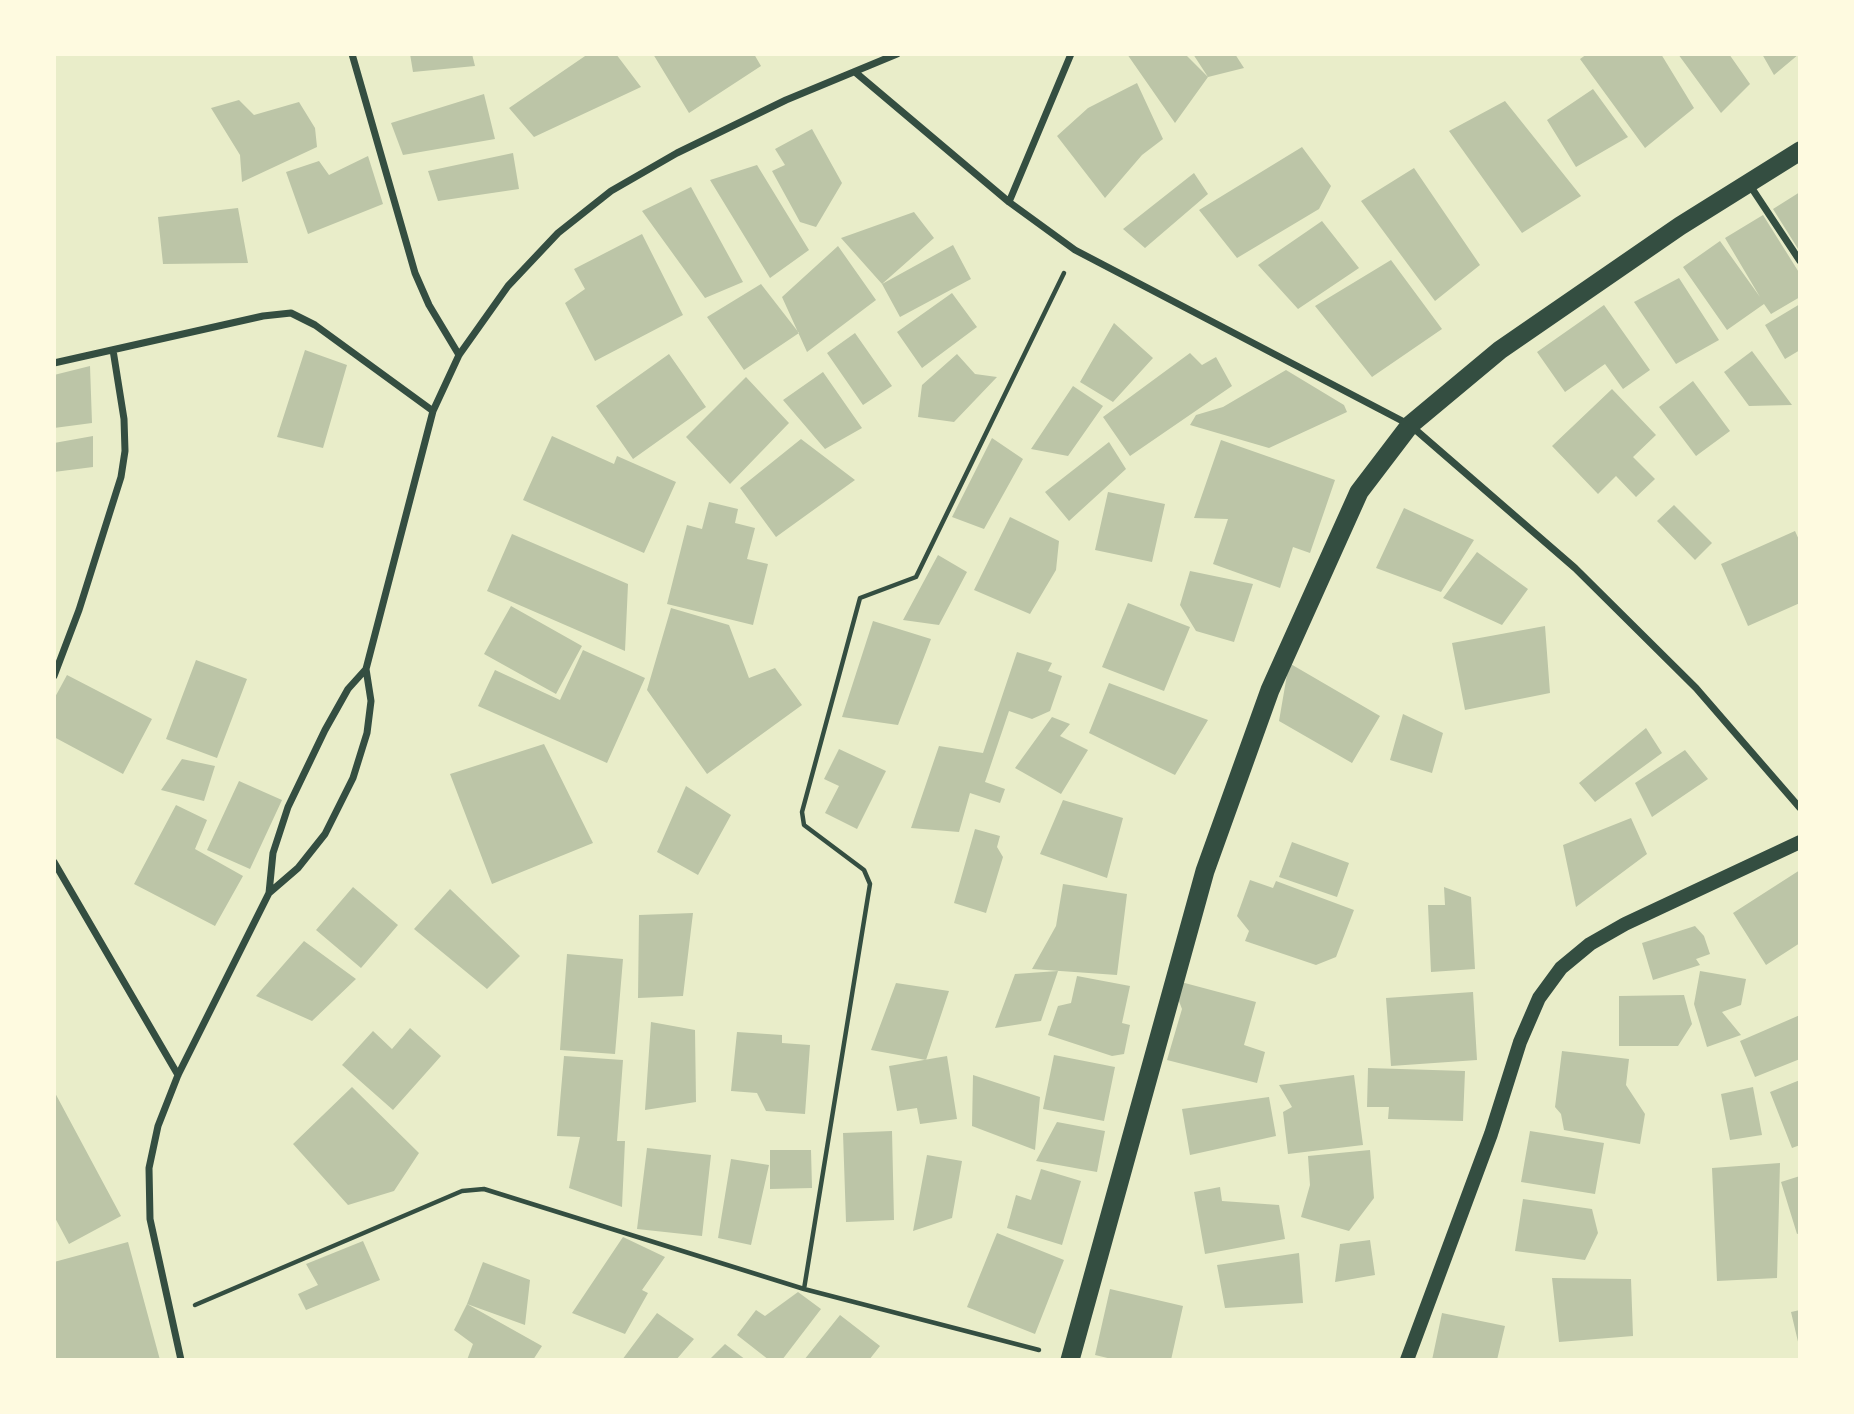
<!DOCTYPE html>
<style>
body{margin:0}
#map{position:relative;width:1854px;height:1414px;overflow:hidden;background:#e9edc9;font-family:Literata,serif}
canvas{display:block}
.frame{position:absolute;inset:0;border:56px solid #fefae0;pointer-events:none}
</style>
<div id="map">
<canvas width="1854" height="1414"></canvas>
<div class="frame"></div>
</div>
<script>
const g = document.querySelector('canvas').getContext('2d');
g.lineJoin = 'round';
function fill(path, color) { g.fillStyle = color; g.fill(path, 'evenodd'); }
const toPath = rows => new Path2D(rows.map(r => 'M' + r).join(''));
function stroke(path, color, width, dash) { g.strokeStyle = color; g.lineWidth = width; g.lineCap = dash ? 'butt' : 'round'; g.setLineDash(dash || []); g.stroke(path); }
const building = toPath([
 [410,54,472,54,475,66,413,72],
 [588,54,616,54,641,87,534,137,509,108],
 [653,54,754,54,761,66,689,113],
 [1127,54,1185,54,1208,77,1193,54,1235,54,1244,68,1208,77,1175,123],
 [1587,54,1661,54,1694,108,1645,148,1580,59],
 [1678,54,1729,54,1750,84,1721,113],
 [1762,54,1799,54,1774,75],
 [1137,83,1163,139,1142,155,1105,198,1057,136,1088,108],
 [1593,89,1628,137,1576,167,1547,120],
 [484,94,495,139,403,155,391,123],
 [239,100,254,115,299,102,315,128,317,147,242,182,240,155,211,108],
 [1505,101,1581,196,1522,233,1449,131],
 [812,129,842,183,816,227,800,222,772,171,785,165,775,149],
 [1302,147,1331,186,1319,209,1237,258,1199,210],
 [513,153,519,189,438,201,428,171],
 [368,156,383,204,308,234,286,172,319,161,329,175],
 [757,165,809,250,770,278,710,180],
 [1414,168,1480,265,1435,301,1361,201],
 [1194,173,1208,194,1145,248,1123,229],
 [691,187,743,282,705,298,642,211],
 [1800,192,1800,252,1773,209],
 [238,208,248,263,163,264,158,217],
 [914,212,934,238,882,284,953,245,971,279,900,317,882,284,841,238],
 [1763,215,1800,274,1800,297,1771,314,1764,304,1727,330,1683,267,1720,241,1760,297,1725,238],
 [1322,221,1359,268,1298,309,1258,265],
 [642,234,683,315,595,361,565,303,585,289,574,269],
 [838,246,876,300,807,352,782,297],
 [1391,260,1442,329,1372,377,1315,306],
 [1679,278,1719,340,1676,364,1634,302],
 [761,284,799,333,744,370,707,317],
 [952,293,977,327,922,368,897,332],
 [1800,304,1800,350,1785,359,1765,325],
 [1604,305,1650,370,1623,389,1605,364,1565,392,1537,352],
 [1114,323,1153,358,1113,402,1080,382],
 [855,333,892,386,863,405,827,353],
 [305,350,347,365,323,448,277,437],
 [1752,351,1792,405,1749,406,1724,372],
 [1190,353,1202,365,1216,357,1232,386,1130,456,1103,417],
 [669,354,706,407,633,459,596,406],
 [957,354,975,374,997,377,954,422,918,417,922,385],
 [90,366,92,423,54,428,54,375],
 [1286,370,1344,405,1347,412,1269,448,1190,425,1196,415,1223,407],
 [823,372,862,428,825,449,783,400],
 [746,377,789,423,730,484,686,437],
 [1693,381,1730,431,1696,456,1659,407],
 [1073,386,1103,406,1068,456,1031,449],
 [1612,389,1656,435,1633,457,1655,479,1636,497,1616,476,1598,494,1552,446],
 [93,436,93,467,54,472,54,443],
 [552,436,614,464,617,456,676,482,644,553,523,500],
 [992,438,1023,459,984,529,952,517],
 [801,439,855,480,776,537,740,488],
 [1221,440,1335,480,1310,553,1293,547,1280,588,1213,564,1228,519,1194,518],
 [1109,442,1126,469,1069,521,1045,492],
 [1108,492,1165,504,1152,562,1095,550],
 [709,502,738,509,735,523,755,528,747,559,768,564,753,625,667,604,687,525,702,529],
 [1674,505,1712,543,1695,560,1657,521],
 [1404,508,1474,540,1441,592,1376,568],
 [1010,517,1059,541,1056,570,1030,614,974,590],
 [1795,531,1800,542,1800,603,1748,626,1721,564],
 [512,534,628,584,625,651,487,591],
 [1477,552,1528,589,1502,625,1443,598],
 [938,555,967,572,939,625,903,620],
 [1190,571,1253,584,1234,642,1196,631,1180,605],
 [1128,603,1190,627,1164,691,1102,667],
 [511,606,582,646,556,694,484,654],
 [671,608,729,625,749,678,775,668,802,705,707,774,647,690],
 [873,621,931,639,898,725,842,717],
 [1545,626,1550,693,1465,710,1452,643],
 [583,650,645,678,607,763,478,706,495,670,560,700],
 [1017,652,1052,663,1048,671,1062,676,1050,711,1032,719,1009,711,985,782,1005,789,1000,803,970,793,959,832,911,828,939,746,983,753],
 [196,660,247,679,217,758,166,739],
 [1289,663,1380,716,1352,763,1279,721],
 [67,675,152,719,123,774,54,737,54,699],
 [1109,683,1208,720,1175,775,1089,733],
 [1403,714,1443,733,1432,773,1390,760],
 [1052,717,1070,724,1060,736,1088,750,1061,794,1015,768],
 [1646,728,1662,753,1595,802,1579,783],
 [544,744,593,843,492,884,450,774],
 [839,749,886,771,857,829,825,813,839,786,824,779],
 [1685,750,1708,779,1652,817,1635,783],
 [182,759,215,766,204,801,161,790],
 [239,781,282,800,250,869,207,850],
 [686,786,731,815,698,875,657,852],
 [1063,800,1123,818,1107,878,1040,854],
 [176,805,207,820,195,849,243,876,215,926,134,884],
 [1631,818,1647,854,1576,907,1563,845],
 [975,829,1000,836,997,847,1003,857,986,913,954,903],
 [1292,842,1349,863,1337,897,1279,877],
 [1800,870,1800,943,1766,965,1733,913],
 [1250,880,1273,888,1276,881,1354,910,1336,957,1316,965,1245,941,1249,931,1237,916],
 [1063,884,1127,894,1117,975,1032,969,1056,926],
 [353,887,398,925,361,968,316,930],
 [1444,887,1471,897,1475,969,1431,972,1428,905,1445,905],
 [450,889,520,956,487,989,414,929],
 [693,913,683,996,638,998,639,915],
 [1695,926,1704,936,1710,954,1696,959,1700,965,1653,980,1642,943],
 [304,941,356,979,312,1021,256,996],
 [567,954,623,959,615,1054,560,1050],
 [1058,971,1041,1021,995,1028,1015,974],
 [1700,971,1746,979,1741,1005,1722,1012,1741,1035,1707,1047,1694,1004],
 [1077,976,1130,986,1122,1023,1130,1025,1124,1054,1112,1056,1048,1035,1058,1006,1071,1003],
 [1181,982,1256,1002,1244,1045,1265,1052,1257,1083,1167,1060,1182,1009,1177,996],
 [896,983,949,991,926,1060,871,1050],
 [1473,992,1477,1060,1391,1066,1386,998],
 [1684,995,1692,1024,1678,1046,1619,1046,1619,996],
 [1800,1015,1800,1059,1755,1077,1740,1041],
 [651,1022,695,1030,696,1102,645,1110],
 [410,1028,441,1056,393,1110,342,1065,373,1031,392,1049],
 [737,1032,782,1035,782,1043,810,1045,805,1114,766,1111,757,1093,731,1091],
 [1562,1051,1629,1059,1626,1085,1645,1114,1640,1144,1564,1130,1561,1114,1555,1107],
 [1054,1055,1115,1067,1104,1121,1043,1109],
 [564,1056,623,1060,617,1141,625,1141,622,1207,569,1188,580,1137,557,1136],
 [947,1056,957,1119,920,1124,917,1108,897,1111,889,1066],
 [1368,1068,1465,1071,1463,1121,1388,1119,1389,1107,1367,1107],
 [973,1075,1040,1097,1035,1150,972,1126],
 [1354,1075,1363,1145,1288,1154,1283,1112,1292,1107,1279,1085],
 [1800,1080,1800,1145,1792,1148,1770,1092],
 [352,1087,419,1153,394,1191,348,1205,293,1144],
 [1753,1087,1762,1135,1730,1140,1721,1094],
 [54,1091,121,1216,69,1244,54,1216],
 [1269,1097,1276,1136,1190,1155,1182,1109],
 [1057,1122,1105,1131,1097,1172,1036,1161],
 [892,1131,894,1220,846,1222,843,1133],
 [1530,1131,1604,1143,1595,1194,1521,1182],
 [647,1148,711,1155,702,1236,637,1229],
 [770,1150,811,1150,812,1188,770,1189],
 [1370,1150,1374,1198,1349,1231,1301,1217,1310,1185,1308,1156],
 [927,1155,962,1161,952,1218,913,1231],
 [731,1159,769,1165,751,1245,718,1238],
 [1780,1163,1777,1278,1717,1281,1712,1168],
 [1041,1169,1081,1181,1062,1245,1007,1228,1016,1195,1031,1200],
 [1800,1176,1800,1233,1797,1234,1781,1182],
 [1220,1187,1222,1201,1279,1205,1285,1239,1205,1254,1194,1192],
 [1523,1199,1592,1209,1598,1233,1585,1260,1515,1251],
 [997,1233,1064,1260,1035,1334,967,1307],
 [623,1237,665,1257,642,1290,648,1293,625,1334,572,1313],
 [1370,1240,1375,1275,1335,1282,1340,1244],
 [363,1241,380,1280,306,1310,298,1294,318,1285,306,1264],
 [128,1242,160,1360,54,1360,54,1262],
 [1299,1253,1303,1303,1225,1308,1217,1265],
 [483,1262,530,1280,525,1325,467,1304],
 [1552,1278,1631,1279,1633,1336,1559,1342],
 [1110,1289,1183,1306,1171,1360,1116,1360,1095,1355],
 [798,1292,821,1309,782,1360,769,1360,737,1335,756,1310,765,1316],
 [467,1304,542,1346,533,1360,467,1360,473,1344,454,1330],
 [1800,1310,1800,1346,1799,1346,1791,1312],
 [657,1313,694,1339,676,1360,622,1360],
 [1442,1313,1505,1326,1497,1360,1432,1360],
 [840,1315,880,1346,869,1360,804,1360],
 [725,1344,746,1360,709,1360]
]);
const path = toPath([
 [804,1289,870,884,864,870,804,825,802,812,860,598,916,577,1064,273],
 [195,1305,462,1191,484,1189,804,1289,1039,1350]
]);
const minor = toPath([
 [352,54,415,273,429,305,459,355],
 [855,72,1009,202,1075,250,1410,425,1575,568,1696,688,1800,808],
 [1749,184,1800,261],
 [1009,202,1071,54],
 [54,363,263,316,291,313,315,325,433,411],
 [54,676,79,610,121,477,125,451,124,419,113,350],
 [54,862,178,1075],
 [269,893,298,868,325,834,353,778,367,733,371,701,366,669,433,411,459,355,508,286,558,233,611,191,677,153,786,100,897,54],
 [181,1360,150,1219,149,1168,158,1126,178,1075,269,893,273,853,288,807,325,730,348,689,366,669]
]);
const secondary = toPath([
 [1407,1360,1491,1134,1520,1042,1539,998,1561,968,1590,944,1625,924,1800,842]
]);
const trunk = toPath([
 [1070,1360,1205,871,1270,690,1359,492,1410,425,1500,350,1680,226,1800,151]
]);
fill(building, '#bcc5a7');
stroke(path, '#344e41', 4.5);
stroke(minor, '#344e41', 7);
stroke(secondary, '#344e41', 14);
stroke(trunk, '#344e41', 19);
</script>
